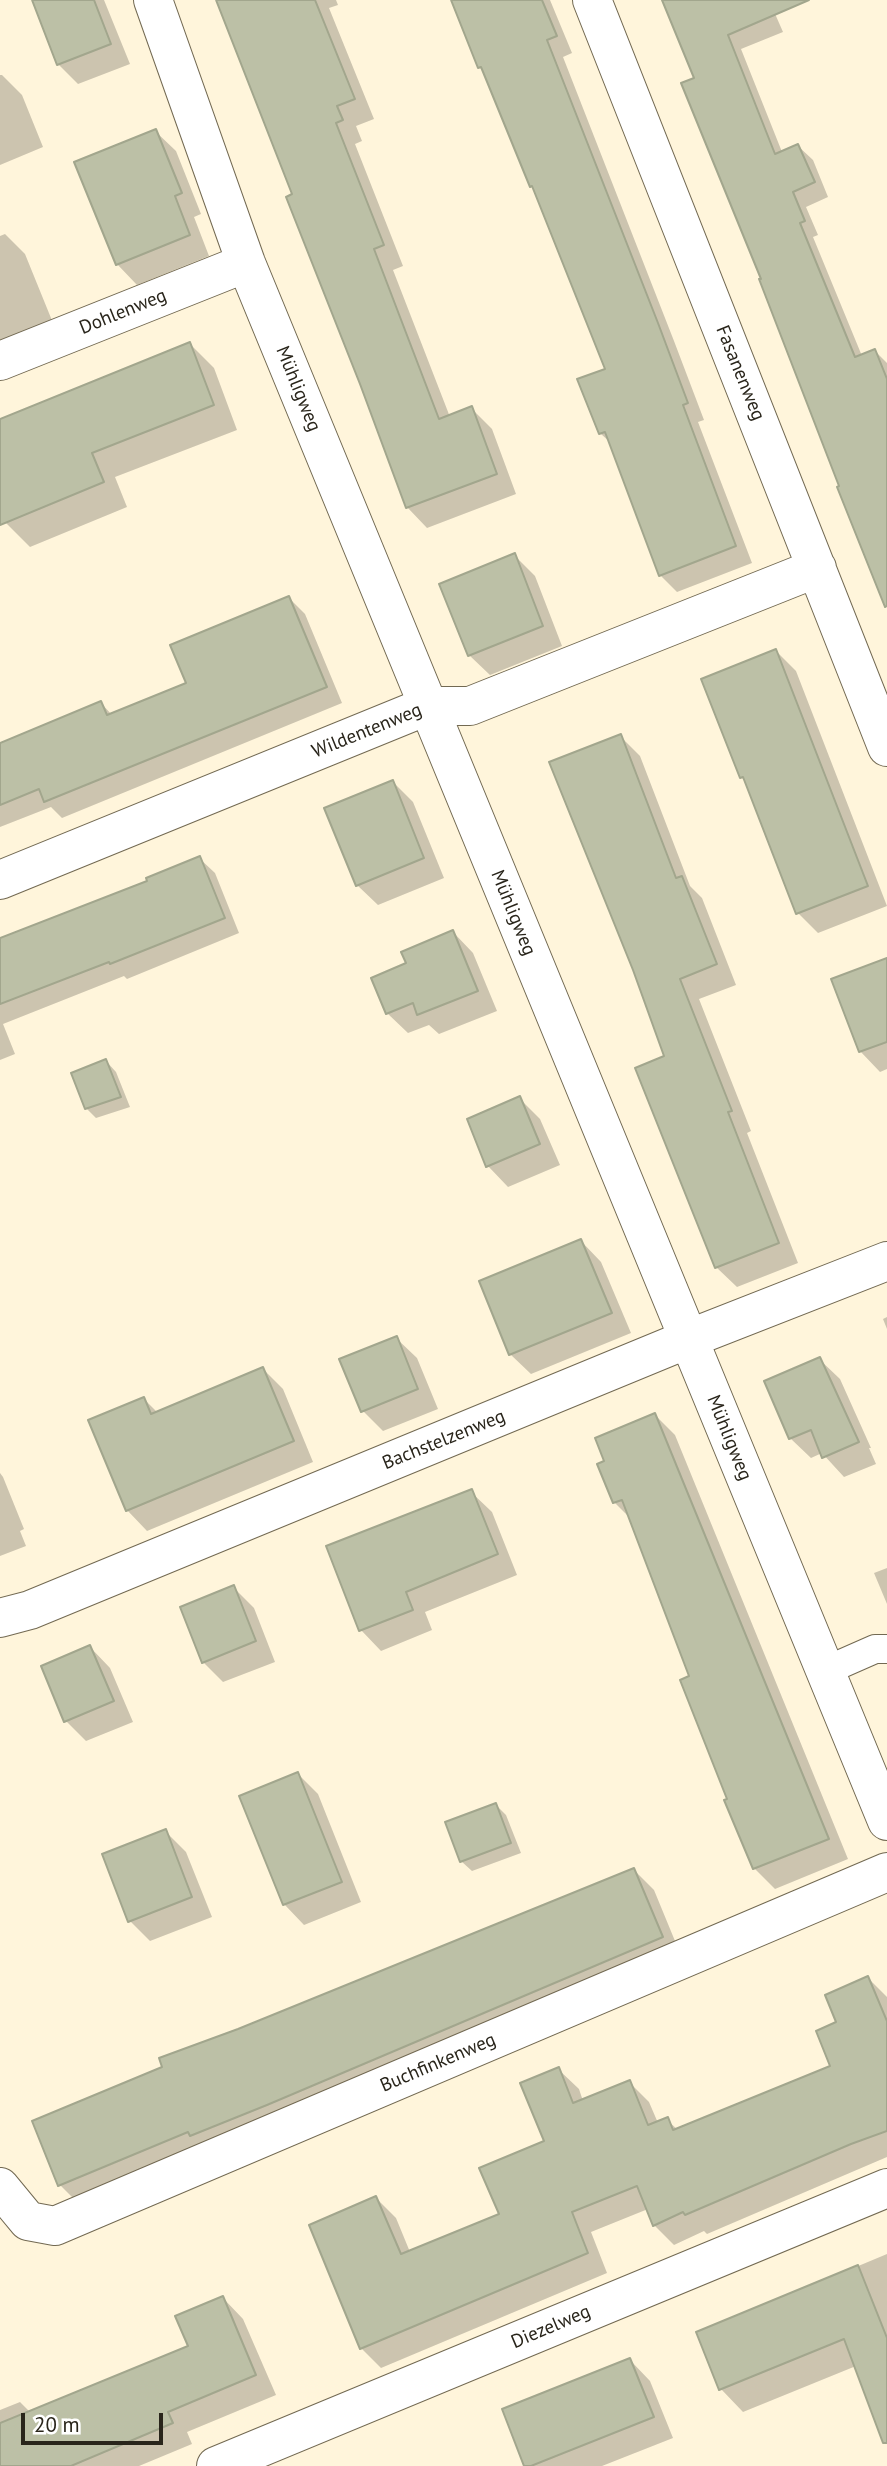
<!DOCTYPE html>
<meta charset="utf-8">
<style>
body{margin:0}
#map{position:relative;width:887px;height:2466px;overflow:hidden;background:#fff5db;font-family:"PT Sans",sans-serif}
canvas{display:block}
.scale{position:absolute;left:21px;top:2413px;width:142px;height:32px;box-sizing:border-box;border:4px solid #29251b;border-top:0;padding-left:9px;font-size:21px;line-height:24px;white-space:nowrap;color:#29251b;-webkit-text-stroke:5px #fff;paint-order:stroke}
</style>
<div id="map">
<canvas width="887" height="2466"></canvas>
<div class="scale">20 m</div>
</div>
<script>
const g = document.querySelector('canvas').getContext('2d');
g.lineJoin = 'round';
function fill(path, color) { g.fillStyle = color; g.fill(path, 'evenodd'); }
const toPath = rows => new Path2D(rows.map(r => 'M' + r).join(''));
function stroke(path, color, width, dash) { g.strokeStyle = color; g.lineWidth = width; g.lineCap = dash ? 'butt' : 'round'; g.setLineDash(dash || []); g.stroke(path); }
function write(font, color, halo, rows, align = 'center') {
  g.font = font + ' "PT Sans",sans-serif'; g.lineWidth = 7; g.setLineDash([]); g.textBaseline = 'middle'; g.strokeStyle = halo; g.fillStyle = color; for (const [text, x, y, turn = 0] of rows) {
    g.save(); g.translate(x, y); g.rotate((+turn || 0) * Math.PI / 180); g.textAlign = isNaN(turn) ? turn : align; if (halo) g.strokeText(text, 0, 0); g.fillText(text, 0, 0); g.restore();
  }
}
const shadow = toPath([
 [36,0,104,0,130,64,78,84,58,64],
 [218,0,336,0,338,5,329,8,374,119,356,126,362,141,355,144,403,266,393,270,450,417,471,408,492,429,516,494,427,528,407,507,288,198,294,195],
 [466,0,550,0,572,53,563,57,674,341,704,420,698,422,752,563,677,592,660,575,611,443,601,434,580,380,607,370,536,190,532,186,486,73,480,67],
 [664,0,769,0,783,32,741,49,782,152,798,146,813,160,828,197,806,207,818,235,813,237,862,356,875,351,887,363,887,580,842,487,763,280,696,79],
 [0,75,2,75,22,95,43,147,0,165],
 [155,131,176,151,201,214,194,217,209,256,137,285,117,264],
 [5,234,25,254,53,323,0,344,0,236],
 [190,344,214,368,237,430,115,477,127,507,30,547,0,517,0,422],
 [514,555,535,576,562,646,490,675,469,655],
 [289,598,305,614,342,703,62,818,51,807,0,827,0,743,101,703,112,715,188,684],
 [776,651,796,671,887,906,818,933,798,913,747,782,742,777],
 [620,736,640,756,690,886,702,898,736,985,699,999,751,1131,747,1133,798,1263,737,1287,716,1267,666,1057],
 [393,782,413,802,444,878,378,905,357,885],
 [199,858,215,873,239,933,127,979,124,976,3,1024,15,1054,0,1060,0,940,149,882],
 [453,932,473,953,497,1011,439,1034,429,1025,408,1033,387,1013,408,964],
 [887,960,887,1069,880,1072,860,1051],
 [106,1061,116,1072,130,1107,96,1118,86,1108],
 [519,1098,540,1119,560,1165,508,1187,488,1166,470,1120],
 [581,1241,601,1262,631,1333,531,1374,510,1354],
 [887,1317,887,1329,883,1319],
 [396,1338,417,1358,438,1409,383,1431,363,1411],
 [819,1359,840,1379,871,1448,869,1448,876,1464,844,1477,822,1453,811,1458,790,1438],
 [263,1369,283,1389,313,1462,147,1531,127,1510,144,1399,158,1413],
 [655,1415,675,1435,848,1859,775,1889,754,1868,726,1801,729,1800,691,1677,631,1519,614,1502,607,1462],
 [0,1473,3,1477,24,1529,20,1531,26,1546,0,1556],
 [471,1492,492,1512,517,1575,425,1612,432,1630,381,1651,361,1630,328,1547],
 [887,1568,887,1604,874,1573],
 [233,1587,254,1608,275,1662,223,1682,203,1662],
 [90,1647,110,1668,133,1722,86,1741,66,1721],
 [298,1774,318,1794,361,1902,304,1925,284,1904],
 [496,1805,506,1815,521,1853,472,1871,461,1861],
 [165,1831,186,1852,212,1917,150,1941,130,1921],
 [634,1870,654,1890,682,1958,80,2205,60,2185,165,2068,238,2030],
 [868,1978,887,1997,887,2157,707,2234,704,2231,674,2245,654,2225,648,2209,591,2232,607,2273,381,2368,361,2348,376,2198,396,2218,410,2252,501,2215,546,2142,559,2070,579,2089,583,2101,629,2082,649,2102,658,2123,667,2120,678,2130,832,2067,839,2023],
 [887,2254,887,2408,856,2366,743,2412,721,2389,698,2333],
 [223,2298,243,2319,276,2395,187,2432,192,2444,139,2466,0,2466,0,2410,20,2402,30,2412,190,2347],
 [630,2360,650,2381,673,2438,602,2466,526,2466]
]);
const building = toPath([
 [32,0,94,0,111,44,57,65,32,0],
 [216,0,315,0,355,99,337,106,343,120,336,123,384,245,374,249,439,419,472,406,497,474,406,508,360,384,286,197,292,194,216,0],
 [451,0,542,0,557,36,547,40,658,323,688,403,683,405,736,546,659,576,605,432,599,434,577,379,605,369,532,186,530,187,481,67,478,68,451,0],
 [662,0,809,0,728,35,775,154,798,144,815,182,793,192,805,221,800,223,855,357,875,349,887,379,887,606,885,607,837,487,839,486,759,279,761,279,681,83,694,78,662,0],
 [156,129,182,193,175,196,190,235,116,265,74,162,156,129],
 [190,342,214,405,92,453,104,482,0,525,0,419,190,342],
 [515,553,543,626,468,656,439,584,515,553],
 [289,596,327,687,44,802,39,789,0,805,0,743,101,701,107,715,186,683,170,645,289,596],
 [776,649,868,886,796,914,743,777,740,778,701,679,776,649],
 [621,734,676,878,682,876,717,964,680,979,732,1111,728,1112,779,1243,715,1268,635,1068,664,1056,633,970,549,762,621,734],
 [393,780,424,858,356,886,324,808,393,780],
 [200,856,225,918,110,964,109,962,0,1004,0,938,147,881,146,878,200,856],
 [453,930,478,991,417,1015,413,1003,386,1014,371,978,406,963,401,952,453,930],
 [887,958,887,1042,859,1052,831,979,887,958],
 [106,1059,121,1097,85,1109,71,1073,106,1059],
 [520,1096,540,1144,486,1167,467,1119,520,1096],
 [581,1239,612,1313,509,1355,479,1281,581,1239],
 [397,1336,418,1389,361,1412,339,1359,397,1336],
 [820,1357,859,1442,822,1458,811,1430,789,1439,764,1381,820,1357],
 [263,1367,294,1441,126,1511,88,1420,144,1397,151,1414,263,1367],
 [655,1413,829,1839,753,1869,724,1800,727,1799,680,1680,689,1676,622,1500,613,1503,597,1464,604,1461,595,1438,655,1413],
 [472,1489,498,1554,406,1592,413,1610,359,1631,326,1546,472,1489],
 [234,1585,256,1641,202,1663,180,1607,234,1585],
 [90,1645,114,1701,64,1722,41,1666,90,1645],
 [298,1772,342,1882,283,1905,239,1796,298,1772],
 [496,1803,511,1843,460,1862,445,1822,496,1803],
 [166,1829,192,1897,128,1922,102,1854,166,1829],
 [634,1868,663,1937,267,2105,190,2136,188,2132,58,2186,32,2121,162,2067,159,2058,238,2029,634,1868],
 [868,1976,887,2021,887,2131,851,2144,685,2215,683,2212,653,2226,637,2186,572,2212,588,2253,360,2349,309,2225,376,2196,401,2254,499,2214,479,2168,544,2141,520,2083,559,2067,573,2103,630,2080,648,2125,668,2117,673,2130,830,2066,816,2031,836,2022,825,1995,868,1976],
 [858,2265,887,2338,887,2443,883,2443,844,2339,719,2390,696,2332,858,2265],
 [223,2296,256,2375,168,2412,173,2423,71,2466,0,2466,0,2423,188,2346,175,2316,223,2296],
 [630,2358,654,2417,531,2466,524,2466,502,2409,630,2358]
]);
const lane = toPath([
 [825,1671,875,1649,887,1649]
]);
const street = toPath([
 [153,0,246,263,887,1821],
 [592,0,887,747],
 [0,361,246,263],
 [0,880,427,706,470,706,817,568],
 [0,1618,30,1610,688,1339,887,1261],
 [0,2187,28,2221,55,2226,887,1872],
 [216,2466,887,2188]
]);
const streetNames = [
 ["Dohlenweg",123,312,-22],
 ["Fasanenweg",740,373,68],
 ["Mühligweg",298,389,68],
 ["Wildentenweg",367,731,-22],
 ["Mühligweg",513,913,68],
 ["Mühligweg",729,1438,68],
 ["Bachstelzenweg",444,1440,-22],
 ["Buchfinkenweg",438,2063,-23],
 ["Diezelweg",551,2327,-23]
];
fill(shadow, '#0003');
fill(building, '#bcc0a6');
stroke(building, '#a2a68d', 2);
stroke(lane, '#726952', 30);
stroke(street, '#726952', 40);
stroke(lane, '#fff', 28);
stroke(street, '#fff', 38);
write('19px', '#29251b', '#fff', streetNames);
</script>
